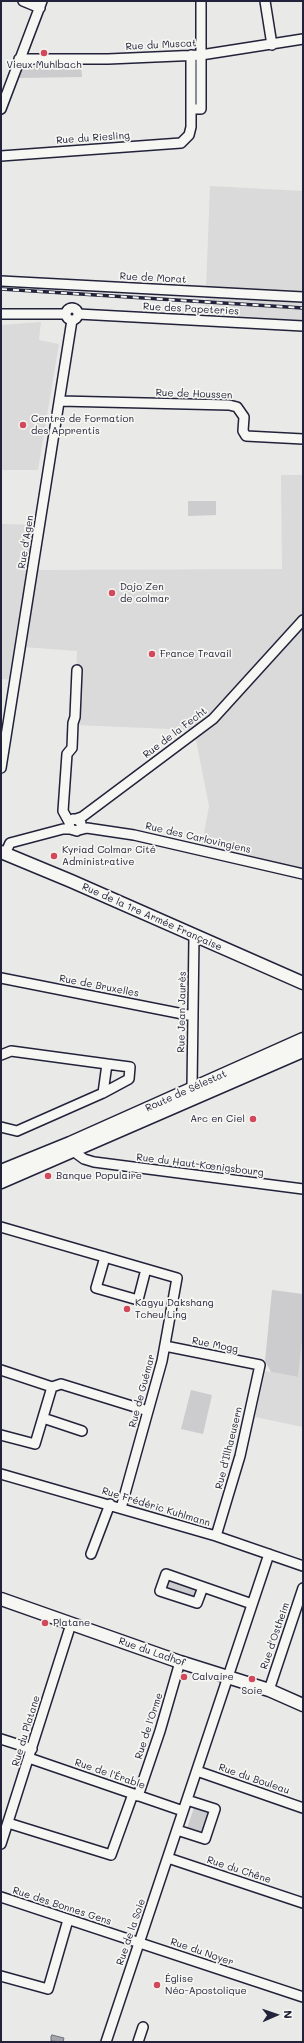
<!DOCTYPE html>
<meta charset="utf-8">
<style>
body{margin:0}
#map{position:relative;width:304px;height:2043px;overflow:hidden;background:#e9e9e7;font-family:Mali,sans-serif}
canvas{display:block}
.frame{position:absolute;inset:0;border:2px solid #22223b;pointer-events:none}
.north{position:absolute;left:256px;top:1995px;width:40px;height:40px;-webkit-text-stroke:3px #f6f6f2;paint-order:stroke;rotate:88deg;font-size:11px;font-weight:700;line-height:16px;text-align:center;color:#22223b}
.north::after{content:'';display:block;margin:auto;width:14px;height:18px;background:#22223b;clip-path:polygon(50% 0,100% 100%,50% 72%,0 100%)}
</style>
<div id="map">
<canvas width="304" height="2043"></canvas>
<div class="frame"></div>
<div class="north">N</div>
</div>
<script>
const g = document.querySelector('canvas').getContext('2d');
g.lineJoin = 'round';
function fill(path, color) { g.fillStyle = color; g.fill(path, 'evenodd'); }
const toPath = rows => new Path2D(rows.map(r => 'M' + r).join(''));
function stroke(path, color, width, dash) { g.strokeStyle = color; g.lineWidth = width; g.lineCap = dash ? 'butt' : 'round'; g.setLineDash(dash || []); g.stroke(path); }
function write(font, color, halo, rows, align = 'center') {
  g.font = font + ' Mali,sans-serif'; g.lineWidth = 3.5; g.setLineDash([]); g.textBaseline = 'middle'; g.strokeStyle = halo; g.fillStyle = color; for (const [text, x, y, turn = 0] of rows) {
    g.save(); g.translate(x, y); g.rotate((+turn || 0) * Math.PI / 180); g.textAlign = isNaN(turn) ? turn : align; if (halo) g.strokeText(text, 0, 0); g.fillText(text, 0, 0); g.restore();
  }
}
const built = toPath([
 [210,186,303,191,303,320,205,314],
 [41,322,39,340,59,344,38,470,1,470,1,325],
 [281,475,303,475,303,871,201,849,209,806,194,730,74,725,77,651,23,647,13,680,1,679,1,524,35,525,30,570,282,569],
 [303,1333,303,1427,255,1417,265,1371,298,1377]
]);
const green = toPath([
 [81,64,82,77,18,78,23,66],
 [188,501,216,501,216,515,188,516],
 [272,1290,303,1294,303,1333,298,1377,271,1372,265,1361],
 [191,1390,212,1395,203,1434,181,1429],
 [171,1580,196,1589,195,1597,193,1598,167,1589,168,1581],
 [195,1805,206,1809,209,1812,201,1834,186,1831]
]);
const water = toPath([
 [52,2035,64,2038,63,2042,51,2041,51,2036,52,2035]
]);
const minor = toPath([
 [23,1,40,8],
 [265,1,272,45],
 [19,59,108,59,201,55,303,39],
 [1,109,42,1],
 [191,109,201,109,201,1],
 [1,156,181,143,189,135,191,127,191,55],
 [1,281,303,297],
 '66 314a6 6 0 1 1 12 0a6 6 0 1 1-12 0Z',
 [1,314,66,314],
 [78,314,303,326],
 [60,401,229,405,237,407,244,417,243,431,246,436,303,439],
 [1,768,72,320],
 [76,819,82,817,213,719,303,620],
 [69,822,73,819,78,820,81,823,81,828,77,831,70,829,69,822,63,811,67,754,72,748,73,723,75,717,77,670],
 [79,830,87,828,134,835,303,874],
 [5,854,10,843,63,829,70,829],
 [1,978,193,1016],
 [1,1055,11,1051,107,1064,103,1093,17,1131,1,1127],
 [192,1088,194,936],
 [103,1093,129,1079,130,1067,107,1064],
 [73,1151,84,1159,94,1162,303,1189],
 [1,1227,177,1278,162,1361,121,1508],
 [105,1257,96,1288,138,1300,146,1269],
 [165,1346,260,1365,240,1456,216,1536],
 [1,1370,52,1387,61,1384,148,1411],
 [43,1418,82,1431],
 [1,1435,35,1444,52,1387],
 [1,1474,216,1536,303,1566],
 [91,1554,110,1504],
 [203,1587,197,1603,160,1591,166,1574,252,1604],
 [269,1690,303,1588],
 [1,1739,32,1749],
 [29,1758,183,1811],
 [197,1771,303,1808],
 [138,1796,160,1731,180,1662],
 [8,1823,111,1855,133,1794],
 [177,1830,205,1839,215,1809,187,1800],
 [1,1844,71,1624],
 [168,1858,303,1903],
 [1,1897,303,1997],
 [1,1976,48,1989,68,1920],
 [106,2042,269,1554],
 [138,2042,143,2027]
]);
const major = toPath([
 [1,852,71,881,303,983],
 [1,1171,70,1143,303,1039],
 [1,1182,303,1051],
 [1,1599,180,1662,269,1690,303,1705]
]);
const rail = toPath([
 [1,289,303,308]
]);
const markers = [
 [44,53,4,"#d1495b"],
 [23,425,4,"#d1495b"],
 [112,593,4,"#d1495b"],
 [152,654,4,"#d1495b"],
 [54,856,4,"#d1495b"],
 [253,1119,4,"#d1495b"],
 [48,1176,4,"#d1495b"],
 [127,1309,4,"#d1495b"],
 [45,1623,4,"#d1495b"],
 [184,1677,4,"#d1495b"],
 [252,1679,4,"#d1495b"],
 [157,1985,4,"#d1495b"]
];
const streetNames = [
 ["Rue du Muscat",161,45,-3],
 ["Rue du Riesling",93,138,-4],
 ["Rue de Morat",153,278,3],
 ["Rue des Papeteries",191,309,3],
 ["Rue de Houssen",194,394,2],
 ["Rue d'Agen",26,542,-81],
 ["Rue de la Fecht",175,733,-37],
 ["Rue des Carlovingiens",198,838,13],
 ["Rue de la 1re Armée Française",152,917,24],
 ["Rue de Bruxelles",99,986,11],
 ["Rue Jean Jaurès",182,1012,-89],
 ["Route de Sélestat",186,1091,-24],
 ["Rue du Haut-Kœnigsbourg",200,1165,7],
 ["Rue Mogg",215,1345,11],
 ["Rue de Guémar",142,1391,-75],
 ["Rue d'Illhaeusern",229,1448,-76],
 ["Rue Frédéric Kuhlmann",156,1507,17],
 ["Rue d'Ostheim",275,1636,-71],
 ["Rue du Ladhof",152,1652,19],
 ["Rue de l'Orme",149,1726,-72],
 ["Rue du Platane",26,1731,-73],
 ["Rue de l'Érable",110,1774,19],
 ["Rue du Bouleau",254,1779,19],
 ["Rue du Chêne",239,1870,18],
 ["Rue des Bonnes Gens",62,1906,18],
 ["Rue de la Soie",131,1932,-71],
 ["Rue du Noyer",202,1952,19]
];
const poiNames = [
 ["Vieux Muhlbach",44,65,"center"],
 ["Centre de Formation",31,419],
 ["des Apprentis",31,431],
 ["Dojo Zen",120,587],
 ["de colmar",120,599],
 ["France Travail",160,654],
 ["Kyriad Colmar Cité",62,850],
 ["Administrative",62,862],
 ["Arc en Ciel",245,1119,"right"],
 ["Banque Populaire",56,1176],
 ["Kagyu Dakshang",135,1303],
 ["Tcheu Ling",135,1315],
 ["Platane",53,1623],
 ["Calvaire",192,1677],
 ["Soie",252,1691,"center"],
 ["Église",165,1979],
 ["Néo-Apostolique",165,1991]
];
fill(built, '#dadada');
fill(green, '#ccccce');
fill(water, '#a5a5ac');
stroke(water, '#71717f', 1);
stroke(minor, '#22223b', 12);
stroke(major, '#22223b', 15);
stroke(minor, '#f6f6f2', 9);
stroke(major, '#f6f6f2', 12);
stroke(rail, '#22223b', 3.5);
stroke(rail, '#f6f6f2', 2, [6]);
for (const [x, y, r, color] of markers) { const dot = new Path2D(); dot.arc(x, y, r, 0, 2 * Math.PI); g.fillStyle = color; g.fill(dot); stroke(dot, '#f6f6f2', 1.5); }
write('10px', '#22223b', '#f6f6f2', streetNames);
write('10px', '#22223b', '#f6f6f2', poiNames, 'left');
</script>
